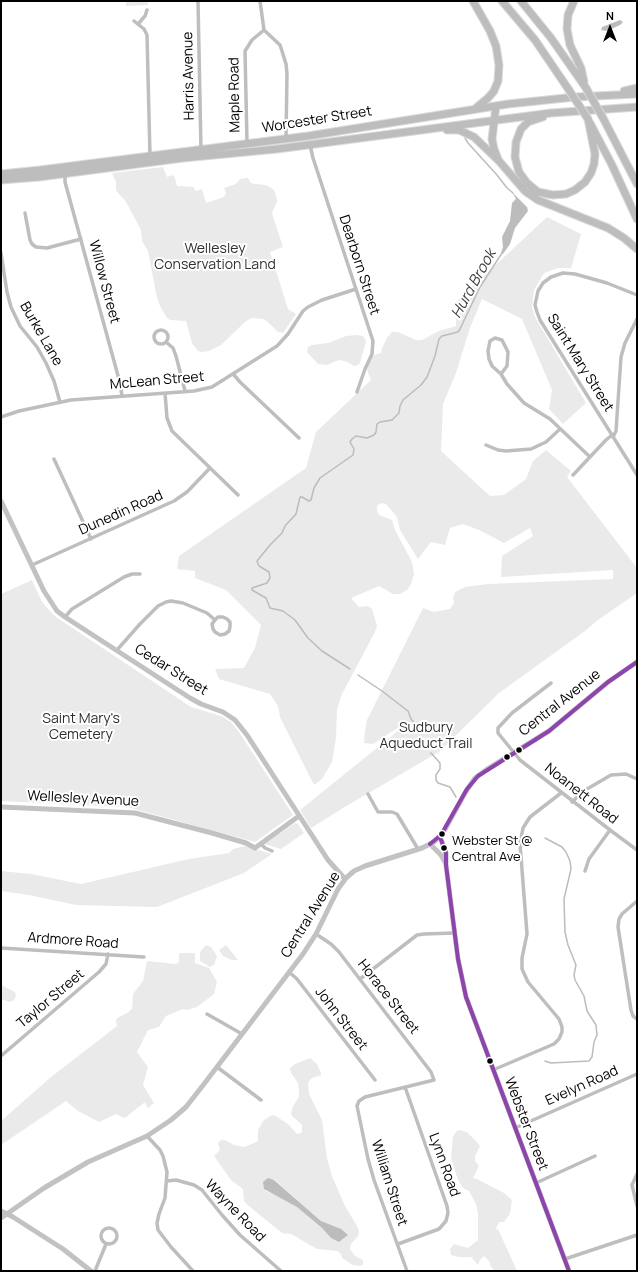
<!DOCTYPE html>
<style>
body{margin:0}
#map{position:relative;width:638px;height:1272px;overflow:hidden;background:#fff;font-family:Manrope,sans-serif}
canvas{display:block}
.frame{position:absolute;inset:0;border:2px solid #000;pointer-events:none}
.north{position:absolute;left:590px;top:8px;width:40px;height:40px;-webkit-text-stroke:3px #fff;paint-order:stroke;rotate:0deg;font-size:11px;font-weight:700;line-height:16px;text-align:center;color:#000}
.north::after{content:'';display:block;margin:auto;width:14px;height:18px;background:#000;clip-path:polygon(50% 0,100% 100%,50% 72%,0 100%)}
</style>
<div id="map">
<canvas width="638" height="1272"></canvas>
<div class="frame"></div>
<div class="north">N</div>
</div>
<script>
const g = document.querySelector('canvas').getContext('2d');
g.lineJoin = 'round';
function fill(path, color) { g.fillStyle = color; g.fill(path, 'evenodd'); }
const toPath = rows => new Path2D(rows.map(r => 'M' + r).join(''));
function stroke(path, color, width, dash) { g.strokeStyle = color; g.lineWidth = width; g.lineCap = dash ? 'butt' : 'round'; g.setLineDash(dash || []); g.stroke(path); }
function write(font, color, halo, rows, align = 'center') {
  g.font = font + ' Manrope,sans-serif'; g.lineWidth = 4; g.setLineDash([]); g.textBaseline = 'middle'; g.strokeStyle = halo; g.fillStyle = color; for (const [text, x, y, turn = 0] of rows) {
    g.save(); g.translate(x, y); g.rotate((+turn || 0) * Math.PI / 180); g.textAlign = isNaN(turn) ? turn : align; if (halo) g.strokeText(text, 0, 0); g.fillText(text, 0, 0); g.restore();
  }
}
const green = toPath([
 [126,1,148,1,148,5,126,6],
 [163,167,167,177,174,175,177,186,193,187,196,191,202,189,206,203,224,197,226,193,224,188,236,184,240,179,245,178,248,178,251,183,255,184,266,185,274,190,276,195,277,202,272,213,283,247,270,252,288,309,296,314,283,333,281,332,278,332,270,324,264,319,252,318,246,321,221,345,209,351,202,352,198,351,192,343,186,321,170,320,167,318,160,306,157,298,148,251,142,241,141,230,125,200,118,193,116,190,116,182,112,173],
 [547,217,581,234,571,268,558,268,544,273,534,290,532,307,535,317,586,403,563,424,549,409,552,390,522,319,482,299,470,328,456,373,443,404,441,451,490,496,504,495,526,479,533,461,546,450,571,471,567,477,637,568,637,593,598,620,585,631,499,693,439,752,348,805,311,828,300,810,408,723,399,727,373,744,364,743,365,731,367,720,423,608,434,612,450,609,454,603,453,598,455,592,465,587,488,584,613,579,613,570,501,577,502,556,533,536,530,528,504,543,479,530,463,524,450,528,445,545,431,542,418,559,400,530,397,517,386,504,381,503,377,506,377,511,379,515,392,520,395,530,412,562,414,574,411,584,407,590,400,594,393,594,379,586,351,598,359,607,368,606,372,609,377,626,375,632,342,694,337,709,336,738,332,762,322,779,314,785,280,717,278,706,270,694,219,679,215,669,244,668,255,648,261,625,226,590,195,578,195,571,177,569,179,556,306,468,316,432,371,380,367,370,370,359,374,355,381,353,382,348,387,338,392,332,398,332,416,340,422,340,439,331,456,326,456,302],
 [357,335,363,336,366,341,360,363,358,365,354,366,347,362,341,360,336,361,327,365,318,364,307,352,308,347,312,345,328,343,346,336],
 [32,580,41,600,46,607,56,617,191,707,221,716,231,722,239,732,293,815,255,842,127,807,1,801,1,594],
 [295,823,298,824,304,833,281,849,264,844],
 [245,846,272,854,244,873,157,907,76,905,29,895,1,891,1,871,31,874,81,884,189,859,229,853,233,849],
 [206,945,211,947,217,956,214,965,210,967,200,961,200,952],
 [226,945,238,960,232,960,223,956,219,950],
 [179,953,195,953,195,963,209,968,217,982,214,994,197,1007,187,1010,183,1009,166,1016,159,1027,148,1030,137,1052,148,1067,143,1085,154,1103,148,1108,145,1102,126,1117,124,1118,116,1114,99,1122,78,1111,66,1101,1,1145,1,1121,51,1077,117,1026,116,1021,117,1018,127,1013,132,1009,133,994,143,981,147,961,176,964,179,962],
 [1,985,15,992,16,996,14,1000,10,1002,1,999],
 [310,1058,317,1064,321,1073,321,1075,312,1078,310,1080,308,1083,309,1094,322,1120,327,1158,332,1176,345,1206,357,1226,359,1231,358,1236,351,1244,350,1249,355,1256,363,1260,363,1265,359,1266,353,1265,342,1258,341,1254,338,1251,317,1249,291,1234,282,1233,250,1207,244,1201,243,1189,231,1180,214,1156,220,1150,218,1143,221,1140,225,1140,234,1145,244,1147,254,1143,258,1141,258,1130,263,1121,270,1116,274,1115,288,1124,297,1134,301,1133,302,1131,302,1125,292,1116,291,1113,293,1106,299,1097,299,1091,298,1083,291,1073,290,1068,295,1064],
 [274,1179,321,1221,348,1235,342,1240,331,1238,322,1228,297,1207,288,1201,266,1191,264,1189],
 [458,1130,467,1132,476,1141,480,1146,475,1156,475,1161,479,1166,473,1178,477,1179,504,1193,512,1200,510,1214,504,1222,499,1222,496,1228,499,1231,517,1271,495,1271,491,1267,489,1261,484,1256,480,1260,478,1265,471,1257,459,1257,451,1255,450,1249,454,1244,468,1248,478,1240,478,1214,476,1204,469,1191,463,1188,458,1180,451,1158,453,1137,456,1132]
]);
const water = toPath([
 [620,20,623,22,620,25,607,31,601,30,602,27],
 [512,192,527,207,528,211,515,228,510,244,503,254,501,253,503,247,502,237,510,221,512,203,516,199],
 [268,1178,274,1180,321,1221,341,1229,348,1235,339,1242,331,1238,322,1228,297,1207,264,1189,263,1182]
]);
const stream = toPath([
 [465,138,468,143,497,175,507,188,513,193],
 [350,669,322,651,308,638,295,620,283,611,270,608,266,598,252,590,252,588,267,583,270,578,269,572,259,566,257,561,270,545,282,533,285,526,296,514,300,497,302,497,309,501,311,500,314,488,320,478,353,455,354,449,350,442,352,439,356,436,367,438,374,435,376,432,377,424,380,422,392,420,399,413,400,406,403,400,421,385,427,377,435,356,439,339,442,336,458,332,460,329,480,287,502,253],
 [358,675,382,691,408,711,411,719,421,731],
 [431,753,440,763,440,769,436,775,436,780,438,783,450,787,456,797],
 [545,838,562,847,566,852,570,861,571,869,564,899,565,932,568,945,576,965,574,975,575,980,584,996,587,1011,596,1025,597,1035,594,1042,592,1057,589,1061,551,1063,545,1061]
]);
const street = toPath([
 [198,1,201,150],
 [260,1,264,30,280,45,282,51,286,64,287,74,286,138],
 [134,21,144,29,147,35,150,156],
 [138,24,145,16,147,10],
 [247,143,245,51,252,40,264,30],
 [310,145,313,158,373,341,372,354,365,369,357,392],
 [65,174,65,182,120,383,122,396],
 [25,213,30,240,32,244,36,247,47,248,81,239],
 [1,253,7,292,11,307,20,326,37,347,46,363,54,381,60,402],
 [637,295,607,283,575,274,563,273,551,277,543,283,538,291,535,305,537,312,540,320,637,475],
 '154 337a7 7 0 1 1 14 0a7 7 0 1 1-14 0Z',
 [166,342,173,348,176,356,185,391],
 [501,374,507,366,508,352,502,340,495,338,490,341,488,351,489,359,492,366,501,374,507,384,524,403,550,419,590,457],
 [234,375,240,382,299,438],
 [165,393,167,418,172,431,238,495],
 [1,417,19,411,71,400,194,391,212,387,277,346,288,334,303,311,308,307,322,300,356,289],
 [613,437,616,431,621,357,625,343,637,319],
 [486,445,498,450,506,451,531,449,546,442,560,429],
 [54,459,91,539],
 [573,475,606,440,612,435],
 [32,565,174,501,187,492,210,468],
 [65,617,72,609,124,577,132,574,140,574],
 [117,650,140,624,158,606,166,602,171,601,183,603,207,613,215,620,212,624,213,629,215,632,220,635,225,634,229,631,230,627,230,622,227,619,223,617,218,617,215,620],
 [551,683,512,713,498,728,498,733,520,760,610,830,637,850],
 [368,794,378,812,392,812,397,814,418,849],
 [572,802,582,792,611,775,626,774,637,779],
 [261,844,265,848,272,851],
 [585,871,589,859,610,830],
 [637,901,622,914,619,919,618,927,631,1010,633,1016,637,1019],
 [316,934,331,944,339,952,431,1072,434,1080,365,1097,359,1101,357,1106,368,1159,374,1180,407,1271],
 [1,948,144,957],
 [289,972,297,979,375,1080],
 [360,979,417,935,424,934,454,933],
 [207,1014,242,1034],
 [1,1056,99,972,106,964,108,954],
 [217,1067,261,1100],
 [493,1070,554,1044,559,1039,562,1032,562,1027,559,1019,528,982,522,969,522,958,527,934,520,844,523,828,530,817,561,793],
 [515,1128,637,1074],
 [147,1136,160,1150,163,1156,167,1172,165,1198,159,1214,157,1223,158,1230,171,1247,193,1271],
 [637,1174,632,1185,637,1206],
 [167,1181,176,1180,194,1185,202,1190,222,1215,240,1235,281,1271],
 [536,1183,595,1156],
 '101 1236a8 8 0 1 1 16 0a8 8 0 1 1-16 0Z',
 [398,1244,439,1229,446,1221,448,1213,447,1206,405,1087],
 [565,1259,637,1235],
 [95,1271,106,1244]
]);
const secondary = toPath([
 [1,501,44,591,57,611,65,617,190,698,201,704,223,712,235,720,247,735,328,860,345,879],
 [1,807,135,813,212,833,246,843,255,848,299,816],
 [440,837,446,853,446,865,458,959,466,997,569,1271],
 [430,844,441,855,446,864],
 [1,1211,13,1217,63,1249,91,1271],
 [1,1218,44,1188,88,1162,147,1136,171,1120,186,1107,204,1084,303,954,316,934,338,889,346,878,354,871,365,866,422,848,434,842,443,833,465,793,475,778,486,770,549,731,608,682,637,662]
]);
const highway = toPath([
 [473,1,490,31,496,46,499,65,498,81,494,91,488,98,476,108],
 [502,1,535,40,569,90],
 [521,1,551,38,586,88],
 [574,1,568,15,567,29,570,45,581,68,584,82],
 [624,91,637,88],
 [496,106,492,139,494,149,498,159],
 [543,117,528,122,521,129,516,142,515,157,519,172,527,183,538,192,553,195,566,194,575,190,585,182,591,173,594,164,595,154,588,119],
 [603,118,637,184],
 [590,123,612,165,637,219],
 [447,130,459,130,474,137,499,161,525,191,538,200,608,228,624,238,637,249],
 [1,174,40,170,308,136,508,104,575,97,637,94],
 [1,180,39,177,183,158,277,149,551,113,637,107]
]);
const highwayBridge = toPath([
 [586,88,603,118],
 [569,90,588,119]
]);
const bus1 = toPath([
 [440,837,446,853,446,865,458,959,466,997,569,1271],
 [430,844,441,835,467,789,478,776,549,731,608,682,637,662]
]);
const markers = [
 [519,750,3.5,"#000"],
 [507,757,3.5,"#000"],
 [442,834,3.5,"#000"],
 [444,848,3.5,"#000"],
 [490,1061,3.5,"#000"]
];
const busNames = [
 ["Webster St @",452,841],
 ["Central Ave",452,857]
];
const streetNames = [
 ["Harris Avenue",189,76,-91],
 ["Maple Road",235,95,-91],
 ["Worcester Street",317,120,-9],
 ["Dearborn Street",359,265,72],
 ["Willow Street",104,282,75],
 ["Burke Lane",41,334,60],
 ["Saint Mary Street",580,363,58],
 ["McLean Street",157,381,-5],
 ["Dunedin Road",121,513,-24],
 ["Cedar Street",171,670,32],
 ["Central Avenue",560,703,-38],
 ["Noanett Road",581,794,38],
 ["Wellesley Avenue",83,799,3],
 ["Central Avenue",311,915,-58],
 ["Ardmore Road",73,941,4],
 ["Horace Street",388,997,52],
 ["Taylor Street",51,999,-40],
 ["John Street",341,1019,52],
 ["Evelyn Road",582,1086,-24],
 ["Webster Street",526,1124,69],
 ["Lynn Road",444,1165,70],
 ["William Street",389,1183,72],
 ["Wayne Road",235,1211,46]
];
const parkNames = [
 ["Wellesley",215,249],
 ["Conservation Land",215,265],
 ["Saint Mary's",81,719],
 ["Cemetery",81,735],
 ["Sudbury",426,728],
 ["Aqueduct Trail",426,744]
];
const waterNames = [
 ["Hurd Brook",474,284,-61]
];
fill(green, '#eaeaea');
fill(water, '#bcbcbc');
stroke(stream, '#bcbcbc', 1.5);
stroke(highway, '#dbdbdb', 9);
stroke(street, '#bebebe', 3.5);
stroke(secondary, '#c2c2c2', 5);
stroke(highway, '#bdbdbd', 7);
stroke(highwayBridge, '#dbdbdb', 9, []);
stroke(highwayBridge, '#bdbdbd', 7);
stroke(bus1, '#8e44ad', 4);
for (const [x, y, r, color] of markers) { const dot = new Path2D(); dot.arc(x, y, r, 0, 2 * Math.PI); g.fillStyle = color; g.fill(dot); stroke(dot, '#fff', 1.5); }
write('13px', '#000', '#fff', busNames, 'left');
write('14px', '#000', '#fff', streetNames);
write('14px', '#303030', '#fff', parkNames);
write('italic 15px', '#414141', '#fff', waterNames);
</script>
